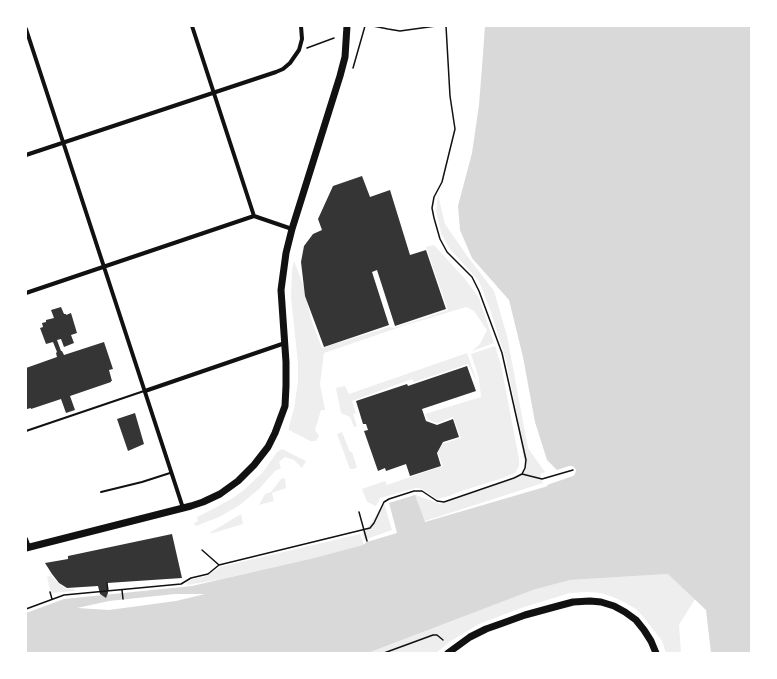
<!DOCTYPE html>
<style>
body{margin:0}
#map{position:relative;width:777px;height:679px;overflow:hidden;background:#fff;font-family:"PT Serif",serif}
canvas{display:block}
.frame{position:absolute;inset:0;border:27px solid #fff;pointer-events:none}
</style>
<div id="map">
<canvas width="777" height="679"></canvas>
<div class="frame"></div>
</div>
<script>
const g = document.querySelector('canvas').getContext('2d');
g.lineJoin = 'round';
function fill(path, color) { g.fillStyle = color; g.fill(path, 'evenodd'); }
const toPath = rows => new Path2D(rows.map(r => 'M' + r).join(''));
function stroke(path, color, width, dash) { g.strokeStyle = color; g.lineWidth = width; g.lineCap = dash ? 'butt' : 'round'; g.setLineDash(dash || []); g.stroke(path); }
const green = toPath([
 [438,195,445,224,468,257,494,291,507,336,528,448,545,472,540,474,543,483,422,522,413,494,440,504,516,478,525,468,516,410,506,360,491,312,479,281,449,248,441,233,436,211],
 [434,245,465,279,479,298,494,343,472,351,480,344,487,330,474,311,466,307,403,326,324,353,320,384,325,410,321,410,315,430,319,436,316,441,310,441,289,430,289,426,294,409,298,381,298,364,291,297,292,270,294,261,304,287,311,319,322,348,389,327,394,328,448,310,426,247],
 [495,346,501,365,519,459,519,466,515,473,503,478,461,491,449,496,437,499,422,489,416,488,380,498,376,506,367,502,362,489,385,481,387,485,443,466,438,453,442,444,461,438,453,417,437,423,427,419,425,414,481,397,479,378,471,354],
 [467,353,476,379,475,379,468,364,414,382,412,379,352,401,356,413,353,414,357,426,354,427,350,417,341,413,336,388,345,386,349,394],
 [342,432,350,452,352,452,357,467,354,469,350,469,337,434],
 [282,449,306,461,302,468,294,460,285,457,279,462,281,468,275,471,260,488,240,505,219,517,196,526,194,523,198,521,197,517,215,508,233,498,245,489,263,472,277,452],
 [285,478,286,488,272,493,274,501,259,505,265,494,271,492,281,479],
 [384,503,392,530,364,540,362,532,366,530],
 [241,514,243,524,210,534,211,532],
 [360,534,364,545,314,558,222,579,188,585,186,583,193,579,207,576,220,567],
 [669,574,695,599,679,625,681,653,666,653,662,641,645,619,636,609,624,602,613,597,601,593,588,592,570,593,521,608,479,624,451,641,436,653,368,653,533,590,570,580],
 [51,575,57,582,66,589,74,589,75,591,51,593,47,577]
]);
const water = toPath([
 [485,26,751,26,751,653,711,653,706,610,668,574,570,580,533,590,368,653,26,653,26,613,64,599,192,586,314,558,363,545,367,542,397,533,389,503,415,495,425,522,548,486,547,485,573,476,575,474,576,470,574,467,572,466,569,466,557,470,547,460,535,422,523,357,509,300,472,258,460,230,458,206,472,153,479,105,483,54],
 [175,594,205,594,176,601,109,610,77,608,109,601]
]);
const building = toPath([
 [362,176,370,197,390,190,410,255,426,250,446,309,395,326,377,270,372,272,389,325,324,347,305,296,301,262,304,246,313,234,322,230,318,219,333,186],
 [61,307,64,314,66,314,66,315,71,313,77,333,71,335,74,343,64,347,61,339,57,340,61,351,62,351,64,355,104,342,113,369,109,370,112,381,111,381,111,382,70,396,75,410,66,413,61,399,31,409,31,408,27,409,26,405,26,368,57,357,56,353,57,352,53,342,46,344,40,328,43,327,42,323,46,322,46,320,54,318,51,310],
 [467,366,476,391,422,409,426,421,437,425,453,419,459,437,443,442,437,453,441,466,410,476,406,464,386,471,385,468,378,471,364,431,368,430,366,424,363,424,356,401,407,384,408,386],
 [135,413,144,444,128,451,117,419],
 [172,534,182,578,107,583,108,593,106,598,100,594,98,586,67,588,59,583,52,574,45,563,68,559,68,556]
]);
const path = toPath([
 [373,26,388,29,400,31,436,26],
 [307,48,334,38],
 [353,68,365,26],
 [522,474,542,479,573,470],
 [359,512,367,541],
 [202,550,219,565],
 [107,583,108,591],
 [122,590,123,599],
 [50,592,52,599],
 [26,609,64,595,181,584,191,578,208,574,219,565,370,528,374,523,384,502,389,499,414,491,422,491,437,501,444,502,514,478,522,474,525,468,526,460,502,353,479,291,472,277,447,252,440,239,434,218,432,208,434,197,442,182,455,129,450,96,446,26],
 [384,653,433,635,437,635,443,640]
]);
const service = toPath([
 [26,431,144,391],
 [101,492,142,482,170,473]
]);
const minor = toPath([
 [192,26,254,216],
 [26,29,183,508],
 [26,155,276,72,283,69,290,63,299,50,302,39,301,26],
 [26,293,254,216,292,229],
 [145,391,285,343],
 [26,539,29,547]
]);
const primary = toPath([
 [26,548,191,506,203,502,220,494,238,481,254,465,268,447,275,433,285,406,286,386,286,362,281,290,286,253,292,229,340,76,345,57,347,26],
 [448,653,470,637,486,629,503,623,525,615,558,606,573,602,590,601,601,602,614,606,625,612,636,620,644,630,651,641,656,653]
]);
fill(green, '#eee');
fill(water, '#d9d9d9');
fill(building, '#353535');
stroke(path, '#111', 1.5);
stroke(service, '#111', 2);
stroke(minor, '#111', 4);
stroke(primary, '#111', 7);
</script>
